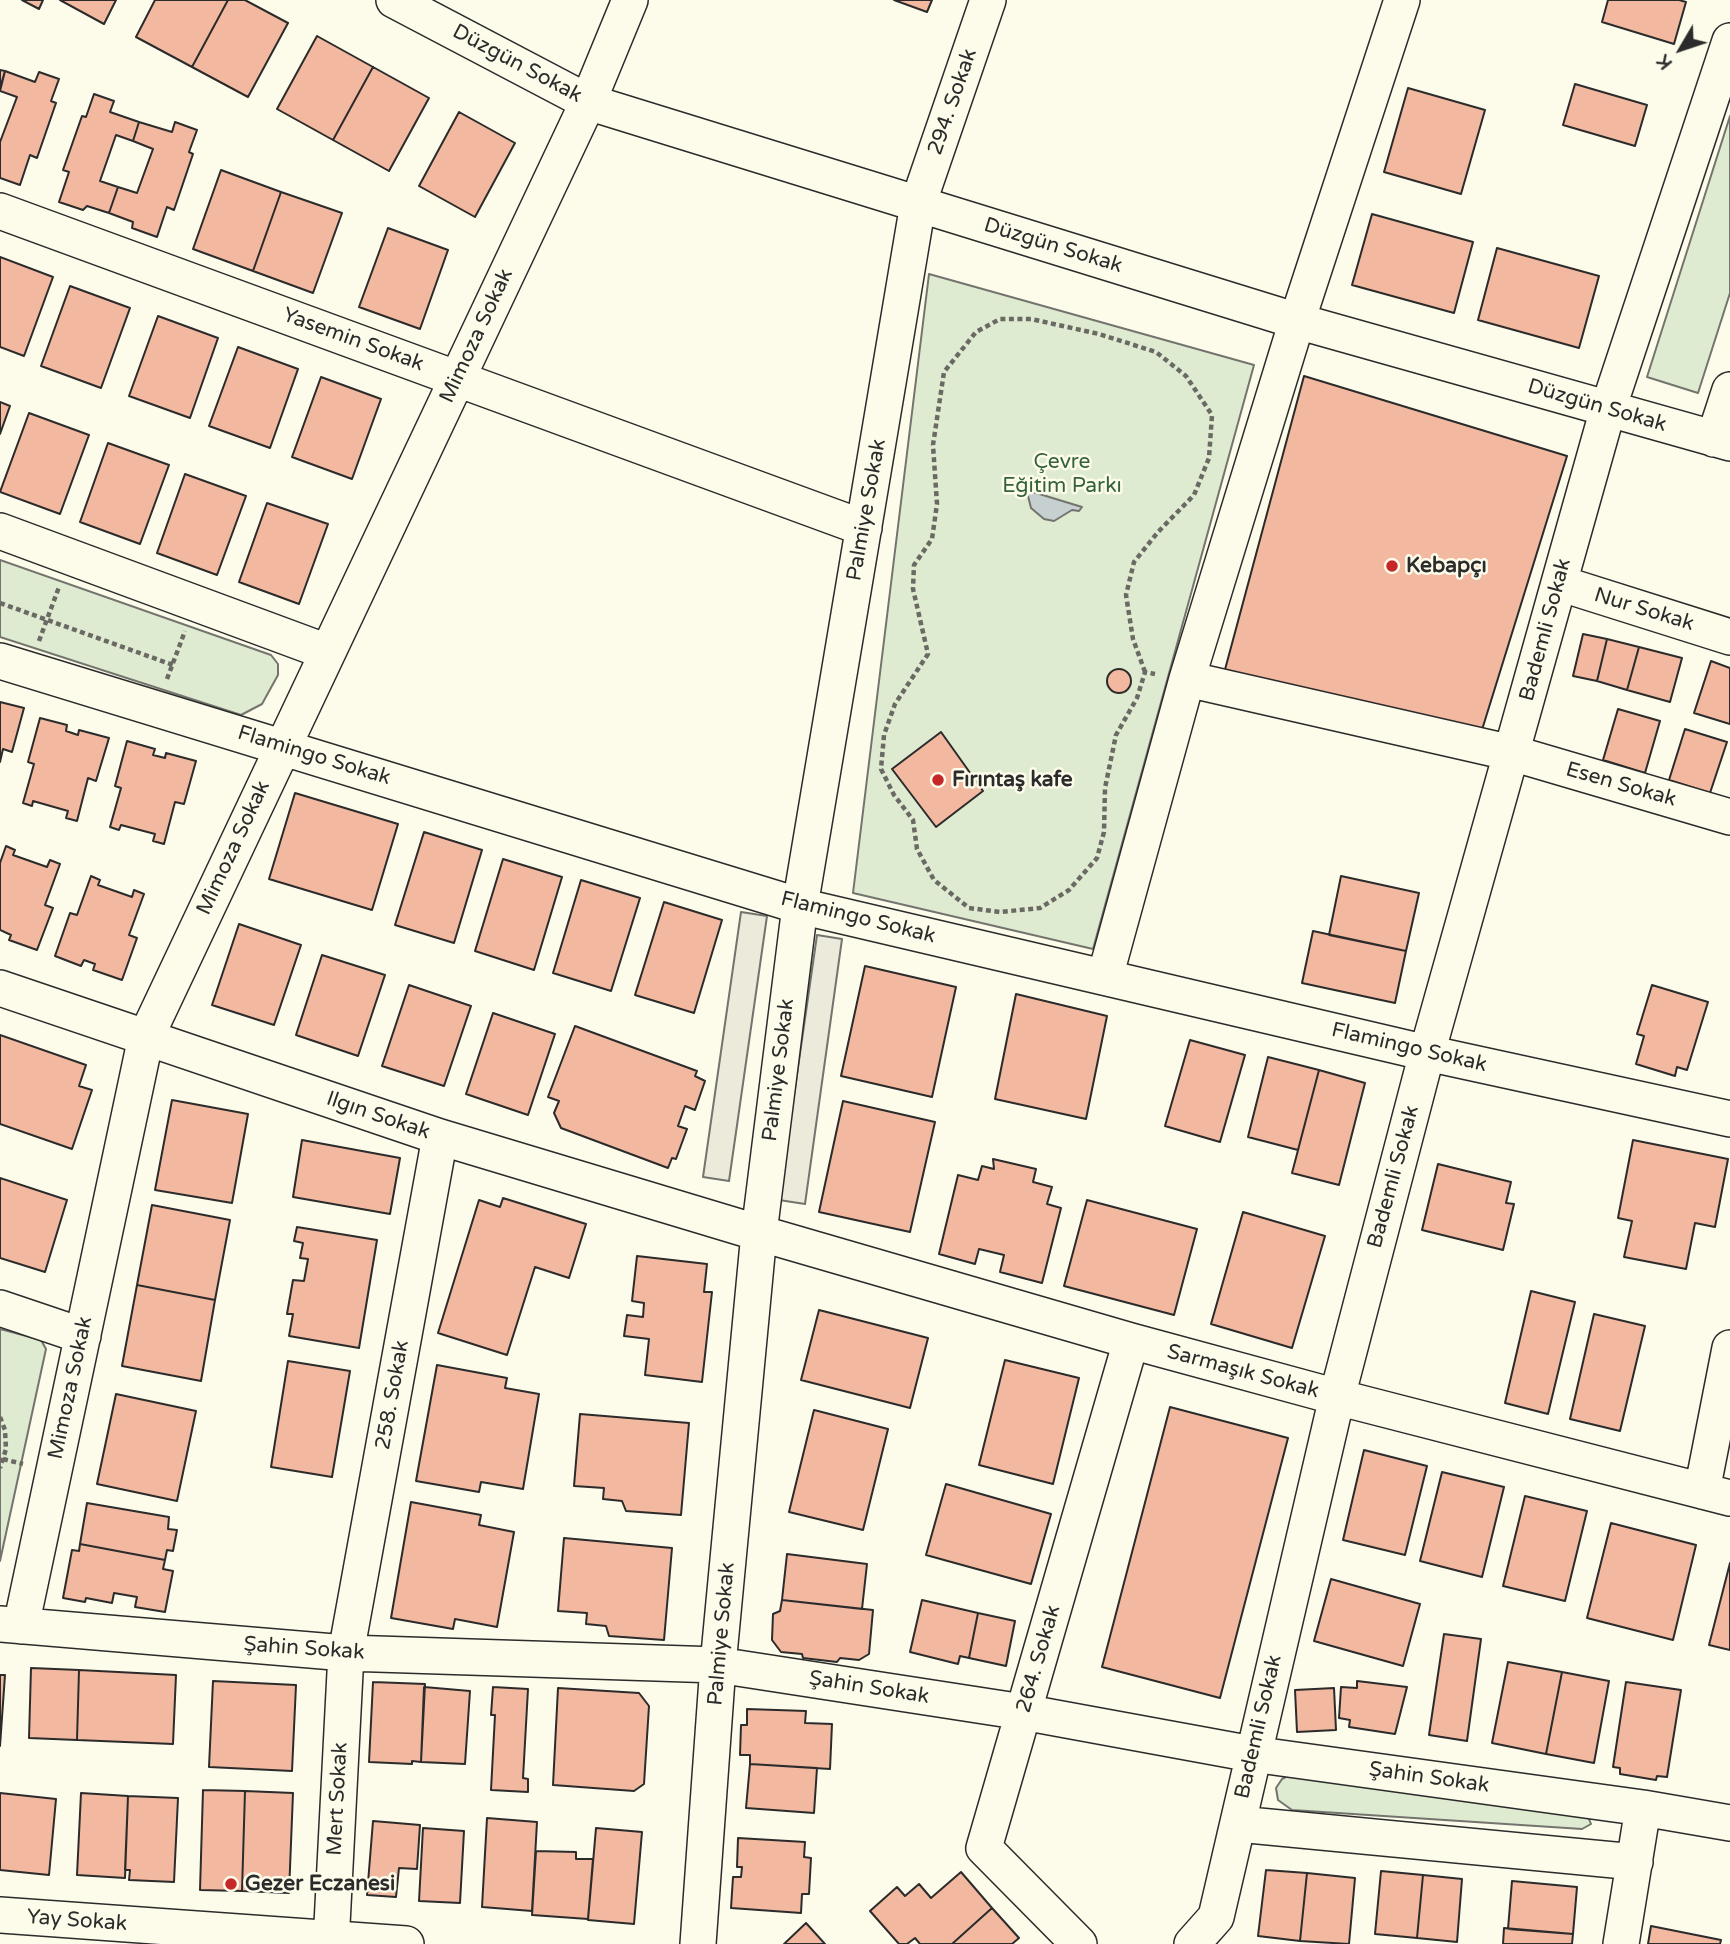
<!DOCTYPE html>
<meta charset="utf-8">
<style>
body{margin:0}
#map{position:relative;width:1730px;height:1944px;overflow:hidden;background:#fdfbea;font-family:"Varela Round",sans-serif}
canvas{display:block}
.north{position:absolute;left:1646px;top:14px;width:70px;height:70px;-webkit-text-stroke:5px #fdfbea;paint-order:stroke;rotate:231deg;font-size:19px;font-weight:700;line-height:28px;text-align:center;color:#2b2b2b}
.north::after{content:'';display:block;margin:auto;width:24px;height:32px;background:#2b2b2b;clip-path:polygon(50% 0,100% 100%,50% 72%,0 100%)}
</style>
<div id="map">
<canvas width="1730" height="1944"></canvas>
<div class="north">K</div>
</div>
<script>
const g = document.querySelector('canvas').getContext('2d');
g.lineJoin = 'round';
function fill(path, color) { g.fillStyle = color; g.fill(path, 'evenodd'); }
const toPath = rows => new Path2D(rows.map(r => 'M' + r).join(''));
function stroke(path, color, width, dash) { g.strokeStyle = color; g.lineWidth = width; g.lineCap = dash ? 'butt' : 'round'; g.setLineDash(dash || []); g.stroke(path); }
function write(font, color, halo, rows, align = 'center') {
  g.font = font + ' "Varela Round",sans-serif'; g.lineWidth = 5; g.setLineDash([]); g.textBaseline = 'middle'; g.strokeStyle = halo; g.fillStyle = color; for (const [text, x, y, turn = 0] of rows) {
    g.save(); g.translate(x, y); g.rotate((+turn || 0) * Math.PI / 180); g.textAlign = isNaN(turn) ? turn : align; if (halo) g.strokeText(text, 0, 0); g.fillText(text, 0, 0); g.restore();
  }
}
const green = toPath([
 [1730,116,1730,293,1698,393,1647,377,1730,116],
 [929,274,1254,365,1093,949,853,893,929,274],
 [0,560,271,655,278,664,278,675,262,704,241,715,0,637,0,560],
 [0,1329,41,1340,46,1349,0,1561,0,1329],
 [1295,1772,1587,1814,1591,1824,1582,1829,1292,1810,1278,1800,1276,1788,1282,1779,1295,1772]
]);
const parking = toPath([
 [741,912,767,916,729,1181,703,1177,741,912],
 [817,935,842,939,805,1204,779,1200,817,935]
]);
const water = toPath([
 [1023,489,1082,507,1079,511,1072,510,1054,521,1044,519,1031,508,1028,496,1022,493,1023,489]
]);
const building = toPath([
 [22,0,43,0,39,9,22,0],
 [60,0,116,0,104,24,60,0],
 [155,0,228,0,192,67,136,37,155,0],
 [228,0,245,0,288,23,248,97,192,67,228,0],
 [894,0,932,0,927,12,894,0],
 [1608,0,1679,0,1686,2,1674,44,1602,22,1608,0],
 [317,36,373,67,333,140,277,109,317,36],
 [373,67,429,98,389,171,333,140,373,67],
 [0,70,5,71,0,88,0,70],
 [5,71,35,82,39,72,59,79,51,101,56,103,37,158,30,155,20,185,0,178,0,142,17,97,0,91,5,71],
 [1575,84,1647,105,1635,146,1563,125,1575,84],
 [1408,88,1485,110,1461,194,1384,172,1408,88],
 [94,94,114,101,110,112,139,122,133,141,116,135,100,181,118,187,109,213,87,206,83,210,59,202,69,172,63,170,82,116,86,117,94,94],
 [459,112,515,143,475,217,419,186,459,112],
 [139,122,172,132,175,122,197,130,189,152,193,154,174,210,167,207,157,237,132,228,133,222,109,213,118,187,137,193,153,149,133,141,139,122],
 [221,170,281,192,253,271,193,249,221,170],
 [281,192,342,213,313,293,253,271,281,192],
 [1372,214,1473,242,1454,313,1352,285,1372,214],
 [388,228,448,250,420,329,359,307,388,228],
 [1497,248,1599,276,1579,348,1478,320,1497,248],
 [0,257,53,277,24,356,0,347,0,257],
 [70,286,130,308,101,388,41,366,70,286],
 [158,316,218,338,190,418,129,396,158,316],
 [238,347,298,369,270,448,209,426,238,347],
 [1304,376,1567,456,1481,733,1223,677,1304,376],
 [321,377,381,399,352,479,292,457,321,377],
 [0,402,10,406,0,434,0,402],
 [29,413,89,435,60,514,0,492,29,413],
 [108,443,169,465,140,544,80,522,108,443],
 [185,474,246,496,217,575,157,553,185,474],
 [267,503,328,524,299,604,239,582,267,503],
 [1583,634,1607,639,1597,681,1573,676,1583,634],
 [1607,639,1639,647,1627,690,1597,681,1607,639],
 [1639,647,1682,658,1670,702,1627,690,1639,647],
 [1711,661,1730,668,1730,724,1694,713,1711,661],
 '1107 681a12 12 0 1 1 24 0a12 12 0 1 1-24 0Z',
 [0,702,24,708,12,752,3,749,0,762,0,702],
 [1618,709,1660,721,1645,773,1603,760,1618,709],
 [40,718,67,725,66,731,78,735,79,730,109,738,96,781,88,778,77,821,66,818,68,811,33,801,32,806,23,803,34,764,28,762,40,718],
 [1685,729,1727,742,1710,793,1669,780,1685,729],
 [941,732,983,791,936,827,892,769,941,732],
 [127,741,155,749,153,755,165,758,166,753,196,761,184,804,175,802,164,844,153,841,155,834,121,825,119,830,110,827,121,788,115,786,127,741],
 [295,793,398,824,372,910,269,879,295,793],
 [424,832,482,850,454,943,395,925,424,832],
 [6,846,15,850,13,855,47,867,50,860,60,864,45,905,53,908,37,950,9,940,11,935,0,930,0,863,6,846],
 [503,859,562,877,534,970,475,951,503,859],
 [91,876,100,880,98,885,132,897,134,890,144,894,129,935,137,938,122,980,93,970,95,964,84,960,81,966,55,956,70,913,77,915,91,876],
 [1341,876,1419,893,1406,951,1329,935,1341,876],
 [581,880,640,898,611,991,553,973,581,880],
 [664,902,722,920,694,1013,635,995,664,902],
 [239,924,301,945,274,1025,212,1005,239,924],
 [1313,931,1406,951,1395,1003,1302,983,1313,931],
 [322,955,385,975,358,1056,296,1035,322,955],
 [865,966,956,987,932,1097,841,1076,865,966],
 [409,985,471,1006,444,1086,382,1066,409,985],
 [1652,985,1708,1002,1687,1070,1677,1067,1675,1076,1636,1064,1644,1036,1637,1034,1652,985],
 [1016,994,1107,1016,1086,1119,995,1099,1016,994],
 [493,1013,555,1034,528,1115,466,1094,493,1013],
 [575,1026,697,1071,695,1076,705,1081,695,1110,685,1106,678,1126,687,1129,676,1159,672,1158,668,1168,561,1128,554,1113,559,1101,548,1097,575,1026],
 [0,1035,86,1065,79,1086,92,1090,72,1149,0,1124,0,1035],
 [1190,1040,1245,1055,1220,1142,1165,1126,1190,1040],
 [1268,1057,1319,1070,1298,1150,1248,1137,1268,1057],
 [1319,1070,1365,1083,1339,1185,1292,1173,1319,1070],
 [172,1100,248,1114,232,1203,155,1190,172,1100],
 [843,1101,935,1122,910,1232,819,1212,843,1101],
 [302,1140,400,1158,390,1214,293,1197,302,1140],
 [1633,1140,1728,1159,1715,1227,1695,1223,1686,1269,1624,1257,1632,1221,1618,1218,1633,1140],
 [993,1159,1036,1169,1033,1182,1052,1187,1047,1204,1061,1208,1042,1283,1000,1272,1004,1255,979,1249,975,1264,939,1254,958,1175,978,1180,982,1166,994,1169,993,1159],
 [1438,1164,1511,1182,1506,1203,1514,1204,1503,1250,1422,1230,1438,1164],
 [0,1178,67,1200,45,1272,0,1258,0,1178],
 [503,1198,586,1224,569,1278,535,1267,507,1355,438,1333,479,1200,500,1207,503,1198],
 [1087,1200,1197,1229,1174,1315,1064,1286,1087,1200],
 [152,1205,230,1220,215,1300,137,1285,152,1205],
 [1243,1212,1325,1236,1292,1348,1211,1324,1243,1212],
 [297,1227,377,1240,359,1348,289,1336,293,1314,287,1314,293,1280,304,1281,308,1259,300,1258,303,1243,294,1241,297,1227],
 [637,1256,707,1264,704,1292,712,1292,702,1382,645,1375,649,1339,624,1336,627,1315,643,1317,644,1303,632,1301,637,1256],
 [137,1285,215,1300,201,1381,122,1366,137,1285],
 [1531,1291,1575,1302,1548,1414,1505,1403,1531,1291],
 [819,1310,928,1338,910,1408,801,1380,819,1310],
 [1594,1314,1645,1326,1620,1431,1570,1419,1594,1314],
 [1005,1360,1079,1378,1053,1484,979,1465,1005,1360],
 [288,1361,350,1371,332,1477,271,1467,288,1361],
 [437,1365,507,1378,505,1388,539,1394,523,1489,481,1482,479,1492,416,1481,437,1365],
 [116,1394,196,1411,177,1501,97,1484,116,1394],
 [1170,1407,1288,1438,1220,1698,1102,1667,1170,1407],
 [814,1410,888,1429,863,1530,789,1512,814,1410],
 [580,1414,689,1423,681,1515,626,1511,622,1501,603,1499,604,1488,574,1486,580,1414],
 [1364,1450,1427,1466,1405,1555,1343,1540,1364,1450],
 [1442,1472,1504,1487,1482,1577,1420,1561,1442,1472],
 [946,1484,1051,1514,1031,1584,926,1555,946,1484],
 [1525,1496,1587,1511,1565,1601,1503,1586,1525,1496],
 [411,1502,481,1515,479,1525,514,1532,497,1627,455,1619,453,1629,391,1618,411,1502],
 [87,1503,169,1517,168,1529,177,1530,173,1551,167,1550,165,1560,80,1544,87,1503],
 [1611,1523,1696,1545,1673,1640,1587,1618,1611,1523],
 [564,1538,672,1548,664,1640,609,1636,606,1626,586,1624,587,1613,558,1611,564,1538],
 [80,1544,165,1560,163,1569,173,1571,165,1612,135,1607,137,1597,114,1593,112,1603,86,1598,85,1602,63,1598,72,1550,79,1551,80,1544],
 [787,1554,867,1564,862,1609,782,1600,787,1554],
 [1730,1563,1730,1650,1709,1645,1730,1563],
 [1331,1579,1420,1604,1403,1666,1314,1641,1331,1579],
 [782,1600,873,1610,869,1654,859,1660,840,1658,837,1662,803,1658,802,1654,781,1652,772,1640,773,1614,780,1611,782,1600],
 [922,1600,978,1613,969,1658,960,1656,958,1664,910,1652,922,1600],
 [978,1613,1015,1621,1006,1666,969,1658,978,1613],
 [1444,1634,1481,1639,1467,1741,1429,1735,1444,1634],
 [1508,1662,1562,1672,1546,1754,1492,1743,1508,1662],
 [31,1668,79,1670,77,1740,29,1738,31,1668],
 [79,1670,176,1675,173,1744,77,1740,79,1670],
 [1562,1672,1609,1681,1594,1763,1546,1754,1562,1672],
 [0,1675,5,1675,0,1746,0,1675],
 [213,1681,296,1685,292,1771,209,1767,213,1681],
 [1357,1681,1407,1687,1395,1734,1349,1727,1350,1720,1339,1718,1341,1687,1357,1688,1357,1681],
 [373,1682,425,1684,421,1762,412,1761,412,1764,369,1762,373,1682],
 [1626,1682,1681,1690,1667,1777,1657,1776,1656,1780,1620,1774,1620,1768,1613,1767,1626,1682],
 [424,1687,470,1691,465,1764,421,1762,424,1687],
 [493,1687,528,1689,523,1778,528,1779,528,1792,491,1790,495,1715,491,1715,493,1687],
 [558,1688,639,1693,649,1706,644,1784,634,1791,553,1785,558,1688],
 [1334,1688,1336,1730,1297,1732,1295,1690,1334,1688],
 [747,1709,806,1711,805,1723,832,1724,830,1769,750,1764,750,1755,740,1755,741,1725,747,1725,747,1709],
 [750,1764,817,1768,814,1813,746,1808,750,1764],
 [203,1790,245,1791,242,1891,200,1890,203,1790],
 [245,1791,293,1793,289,1893,242,1891,245,1791],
 [0,1793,56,1799,49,1875,0,1870,0,1793],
 [81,1793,128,1796,125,1878,77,1875,81,1793],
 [128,1796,178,1798,174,1882,129,1880,130,1870,125,1870,128,1796],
 [487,1818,537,1822,532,1911,482,1907,487,1818],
 [373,1821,420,1825,417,1869,399,1868,396,1897,367,1895,373,1821],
 [423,1828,464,1831,460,1903,419,1901,423,1828],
 [596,1828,642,1832,634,1924,588,1920,596,1828],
 [738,1838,805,1842,804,1857,811,1858,809,1894,802,1894,801,1913,731,1908,733,1877,741,1877,742,1867,737,1867,738,1838],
 [536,1851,576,1852,576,1859,593,1859,588,1919,532,1915,536,1851],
 [1266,1870,1307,1873,1300,1941,1258,1936,1266,1870],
 [1381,1871,1423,1875,1417,1938,1375,1934,1381,1871],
 [961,1872,992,1908,952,1944,920,1944,915,1938,907,1944,899,1944,870,1911,897,1887,905,1896,919,1884,931,1898,961,1872],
 [1307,1873,1355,1878,1349,1944,1300,1941,1307,1873],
 [1423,1875,1462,1879,1457,1942,1417,1938,1423,1875],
 [1512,1881,1577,1887,1573,1934,1508,1929,1512,1881],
 [992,1908,1019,1938,1012,1944,952,1944,992,1908],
 [806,1923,825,1944,784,1944,806,1923],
 [1651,1926,1721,1940,1720,1944,1648,1944,1651,1926],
 [1504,1928,1573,1934,1572,1944,1503,1944,1504,1928]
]);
const path = toPath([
 [0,603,173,665],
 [39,641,59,587],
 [1145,672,1133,639,1126,595,1134,562,1158,532,1194,495,1209,458,1212,415,1186,376,1156,352,1099,334,1031,319,1000,319,976,332,944,372,933,445,937,504,932,539,914,565,913,589,928,654,895,704,884,735,881,769,894,795,913,820,917,849,934,880,969,908,1000,912,1040,908,1069,890,1097,858,1104,832,1105,788,1116,735,1137,698,1145,672,1155,674],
 [167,679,185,631],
 [0,1417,5,1430,6,1449,0,1468],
 [3,1459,23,1464]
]);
const minor = toPath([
 [394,0,588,102,1297,321,1730,443],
 [1402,0,1297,321,1187,679,1512,753,1730,817],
 [0,211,864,528],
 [1714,439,1730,390],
 [0,531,327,652],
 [1559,583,1730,637],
 [0,661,800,906,1427,1053,1730,1119],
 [1105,977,1187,679],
 [0,988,440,1137,759,1233,1131,1341,1337,1397,1730,1498],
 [0,1308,83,1336],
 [1702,1491,1730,1348],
 [0,1624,346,1653,718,1665,1023,1712,1252,1754,1643,1808,1730,1823],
 [21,1626,146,1037,588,102,630,0],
 [1238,1824,1635,1862],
 [0,1915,406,1944],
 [331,1944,346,1653,440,1137],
 [698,1944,718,1665,759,1233,800,906,918,204,988,0],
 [1079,1944,984,1848,1131,1341],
 [1192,1944,1216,1917,1337,1397,1427,1053,1559,583,1608,409,1730,41],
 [1621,1944,1643,1808]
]);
const markers = [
 [1392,566,7,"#c62828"],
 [938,780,7,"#c62828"],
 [231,1884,7,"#c62828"]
];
const streetNames = [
 ["Düzgün Sokak",517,64,28],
 ["294. Sokak",953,102,-71],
 ["Düzgün Sokak",1053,246,17],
 ["Mimoza Sokak",477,336,-65],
 ["Yasemin Sokak",353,340,20],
 ["Düzgün Sokak",1597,406,16],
 ["Palmiye Sokak",867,510,-80],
 ["Nur Sokak",1644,610,17],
 ["Bademli Sokak",1546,630,-75],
 ["Flamingo Sokak",314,756,17],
 ["Esen Sokak",1621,785,16],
 ["Mimoza Sokak",234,848,-65],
 ["Flamingo Sokak",858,918,14],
 ["Flamingo Sokak",1409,1048,13],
 ["Palmiye Sokak",779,1070,-83],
 ["Ilgın Sokak",378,1116,19],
 ["Bademli Sokak",1394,1177,-75],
 ["Sarmaşık Sokak",1243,1372,15],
 ["Mimoza Sokak",71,1388,-78],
 ["258. Sokak",393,1395,-80],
 ["Palmiye Sokak",722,1634,-85],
 ["Şahin Sokak",304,1649,4],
 ["264. Sokak",1039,1659,-74],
 ["Şahin Sokak",869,1688,9],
 ["Bademli Sokak",1259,1727,-77],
 ["Şahin Sokak",1429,1778,8],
 ["Mert Sokak",338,1799,-87],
 ["Yay Sokak",77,1921,4]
];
const parkNames = [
 ["Çevre",1062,462],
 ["Eğitim Parkı",1062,486]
];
const poiNames = [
 ["Kebapçı",1406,566],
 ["Fırıntaş kafe",952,780],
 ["Gezer Eczanesi",245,1884]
];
fill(green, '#deebd1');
stroke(green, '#74746e', 2);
fill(parking, '#eceadb');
stroke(parking, '#74746e', 2);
fill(water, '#c7d0d0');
stroke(water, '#74746e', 2);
fill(building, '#f2b8a0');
stroke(building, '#2b2b2b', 2);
stroke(minor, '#2b2b2b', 38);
stroke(path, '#6a6964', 4.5, [5, 3.5]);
stroke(minor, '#fdfbea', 35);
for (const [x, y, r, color] of markers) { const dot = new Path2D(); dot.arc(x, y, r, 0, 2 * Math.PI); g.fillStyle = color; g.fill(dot); stroke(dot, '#fdfbea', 2.5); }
write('21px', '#2b2b2b', '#fdfbea', streetNames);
write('21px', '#34623c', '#fdfbea', parkNames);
write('bold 21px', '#2b2b2b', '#fdfbea', poiNames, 'left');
</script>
